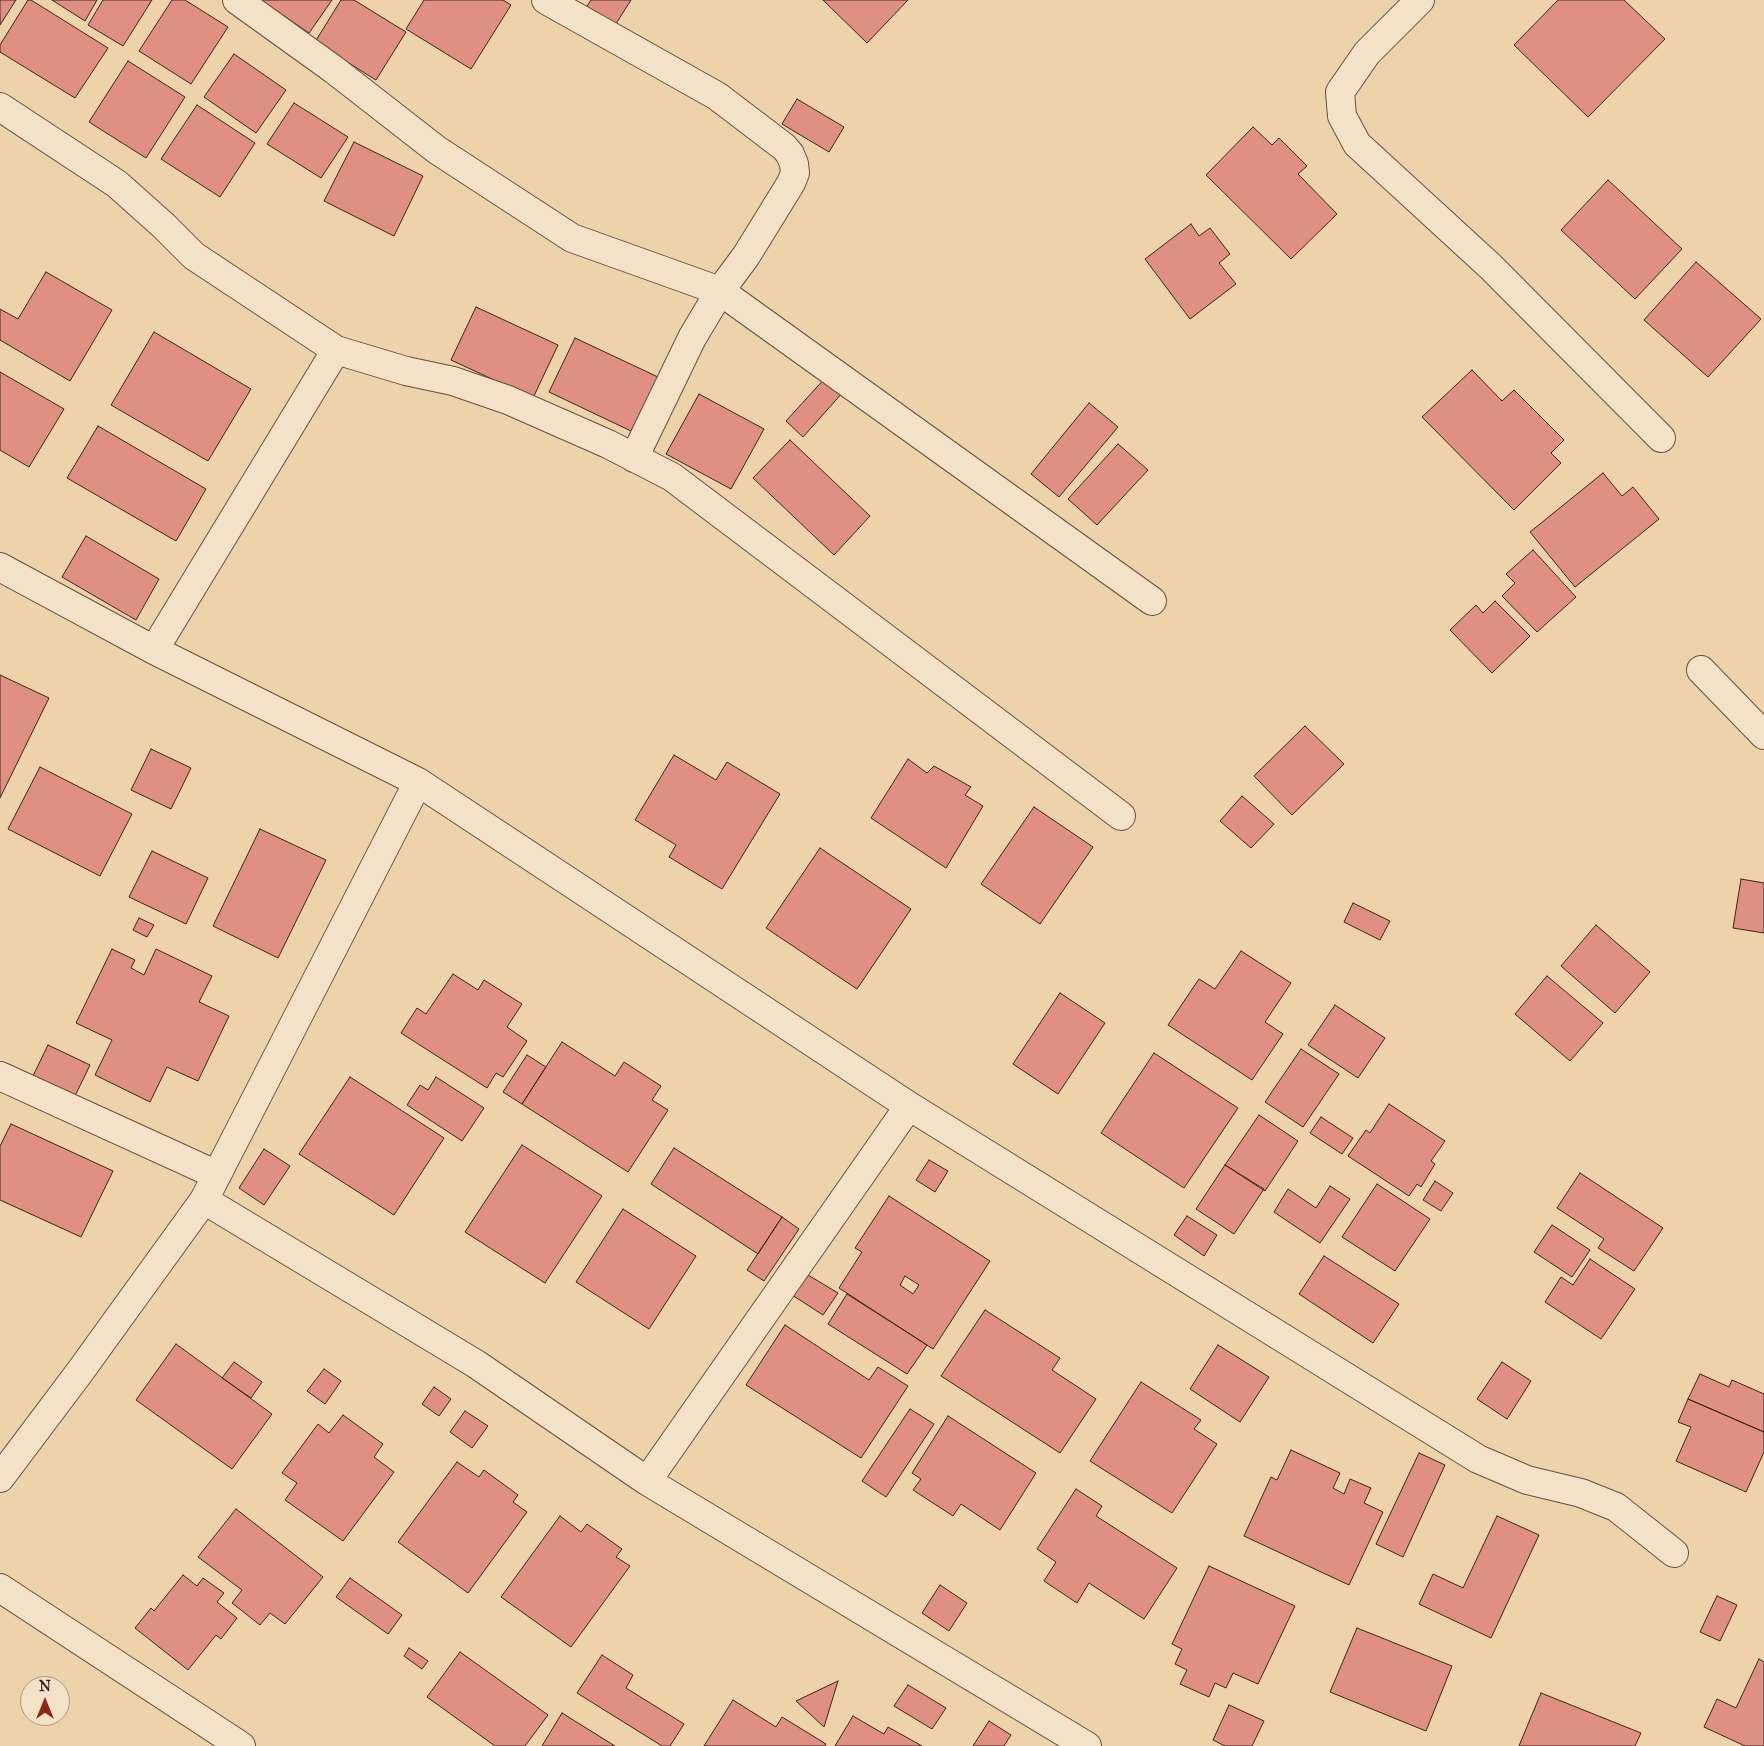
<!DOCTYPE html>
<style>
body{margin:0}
#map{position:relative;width:1764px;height:1746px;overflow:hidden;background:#edd2aa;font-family:"IM FELL Great Primer",serif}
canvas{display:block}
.north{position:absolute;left:20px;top:1676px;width:50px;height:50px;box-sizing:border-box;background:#f3e2c8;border:1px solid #a99784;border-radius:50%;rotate:0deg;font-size:14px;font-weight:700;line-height:20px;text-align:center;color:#3a261d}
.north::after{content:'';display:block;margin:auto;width:18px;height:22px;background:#8f2418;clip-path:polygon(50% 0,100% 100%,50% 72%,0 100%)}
</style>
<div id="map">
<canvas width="1764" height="1746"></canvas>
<div class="north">N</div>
</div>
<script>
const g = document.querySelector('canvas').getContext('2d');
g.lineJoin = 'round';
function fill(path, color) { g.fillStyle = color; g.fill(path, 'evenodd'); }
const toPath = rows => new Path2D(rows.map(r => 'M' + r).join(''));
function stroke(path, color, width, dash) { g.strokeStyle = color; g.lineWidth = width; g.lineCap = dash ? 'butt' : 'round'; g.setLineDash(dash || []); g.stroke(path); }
const building = toPath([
 [0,0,16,0,0,25,0,0],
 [28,0,31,0,108,48,75,98,0,52,0,45,28,0],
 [52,0,97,0,85,21,52,0],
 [103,0,152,0,123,46,88,25,103,0],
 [172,0,185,0,228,27,191,84,139,51,172,0],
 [261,0,332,0,309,33,261,0],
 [341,0,354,0,406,32,376,80,315,42,341,0],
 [424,0,503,0,511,5,471,69,406,29,424,0],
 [591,0,631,0,612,30,583,12,591,0],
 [823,0,908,0,867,43,823,0],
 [1558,0,1624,0,1665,39,1588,117,1514,45,1558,0],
 [234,54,286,90,256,133,204,97,234,54],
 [128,61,185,97,146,158,89,122,128,61],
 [797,99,844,127,829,152,782,124,797,99],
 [294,103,348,137,321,178,267,144,294,103],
 [197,105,255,143,220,197,161,159,197,105],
 [1253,127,1272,145,1279,138,1307,166,1298,174,1337,214,1291,259,1206,175,1253,127],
 [354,142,423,176,394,236,324,201,354,142],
 [1608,180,1682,249,1635,299,1561,230,1608,180],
 [1191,224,1199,236,1210,228,1230,254,1219,263,1236,284,1190,319,1145,259,1191,224],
 [1696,262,1761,319,1708,377,1644,320,1696,262],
 [46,272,112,310,70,381,0,340,0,309,18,319,46,272],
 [476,307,558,345,533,398,451,360,476,307],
 [154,332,251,389,208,461,111,405,154,332],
 [575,338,658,377,631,431,549,392,575,338],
 [1472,370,1502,401,1514,390,1564,440,1551,453,1561,463,1514,510,1422,417,1472,370],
 [0,372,64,409,29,467,0,450,0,372],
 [827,376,844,391,803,437,786,421,827,376],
 [699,394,764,429,731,489,666,454,699,394],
 [1089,403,1118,427,1059,497,1031,474,1089,403],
 [98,426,206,489,176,541,67,478,98,426],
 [790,440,870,516,834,555,753,478,790,440],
 [1118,444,1148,470,1097,525,1068,499,1118,444],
 [1603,473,1622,496,1633,487,1659,519,1575,587,1530,532,1603,473],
 [86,536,159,579,136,620,62,577,86,536],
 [1533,550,1576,597,1537,632,1502,596,1515,583,1506,574,1533,550],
 [1495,601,1530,636,1492,673,1450,630,1476,605,1483,613,1495,601],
 [0,675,49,698,0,798,0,675],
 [1305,726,1344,764,1292,815,1254,776,1305,726],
 [151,749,191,768,171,809,131,790,151,749],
 [674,755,716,780,727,762,780,794,722,889,669,857,676,845,635,820,674,755],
 [908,759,927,773,934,766,971,787,965,795,983,806,946,868,871,818,908,759],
 [40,767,132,814,100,876,8,829,40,767],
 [1242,796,1274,824,1251,848,1220,821,1242,796],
 [1034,807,1093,847,1040,924,981,884,1034,807],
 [260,829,326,860,278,958,213,926,260,829],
 [820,848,911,909,857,989,766,928,820,848],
 [152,851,208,878,186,924,129,897,152,851],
 [1741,879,1764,883,1764,933,1733,928,1741,879],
 [1353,903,1390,921,1380,940,1344,922,1353,903],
 [139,918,154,925,147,937,133,930,139,918],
 [1596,925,1650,972,1615,1013,1561,966,1596,925],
 [112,949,135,960,131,968,144,975,156,949,212,976,199,1002,229,1016,198,1081,167,1067,150,1102,95,1075,112,1040,76,1023,112,949],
 [1241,951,1291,983,1265,1022,1283,1034,1252,1080,1168,1025,1199,979,1215,989,1241,951],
 [453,974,478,990,484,980,522,1004,507,1027,527,1041,503,1077,496,1073,487,1088,401,1033,417,1008,426,1014,453,974],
 [1547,976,1603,1023,1570,1061,1515,1014,1547,976],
 [1060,993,1105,1023,1058,1094,1013,1064,1060,993],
 [1335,1005,1385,1038,1358,1078,1308,1045,1335,1005],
 [562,1042,615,1076,624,1062,661,1086,652,1100,668,1110,628,1172,522,1104,562,1042],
 [48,1045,90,1065,73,1100,31,1080,48,1045],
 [1301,1049,1339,1074,1303,1127,1265,1102,1301,1049],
 [1154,1053,1238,1108,1184,1188,1101,1133,1154,1053],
 [527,1055,546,1067,522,1104,503,1092,527,1055],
 [350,1077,444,1138,394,1215,299,1154,350,1077],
 [436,1077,484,1108,462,1141,407,1105,420,1085,428,1090,436,1077],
 [1389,1104,1445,1141,1431,1161,1435,1164,1421,1187,1417,1184,1409,1196,1348,1156,1366,1130,1370,1133,1389,1104],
 [1259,1115,1298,1141,1265,1191,1225,1165,1259,1115],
 [1321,1117,1353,1138,1342,1154,1310,1133,1321,1117],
 [11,1124,113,1171,81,1237,0,1200,0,1146,11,1124],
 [522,1145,602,1196,545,1283,465,1232,522,1145],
 [674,1148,782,1217,758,1254,651,1184,674,1148],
 [264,1149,290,1166,264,1205,239,1188,264,1149],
 [929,1160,948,1171,935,1192,916,1180,929,1160],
 [1225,1165,1264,1189,1234,1234,1196,1209,1225,1165],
 [1580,1173,1663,1228,1634,1271,1598,1248,1604,1239,1557,1208,1580,1173],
 [1435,1181,1453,1193,1441,1211,1423,1200,1435,1181],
 [1377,1184,1430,1219,1395,1271,1342,1237,1377,1184],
 [1330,1186,1350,1199,1320,1243,1274,1212,1288,1189,1316,1208,1330,1186],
 [889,1196,990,1261,933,1349,839,1288,862,1252,855,1248,889,1196],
 [905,1276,919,1285,913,1294,900,1285,905,1276],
 [623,1209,696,1256,649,1329,576,1282,623,1209],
 [1187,1216,1217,1235,1204,1256,1174,1235,1187,1216],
 [782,1217,799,1229,764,1281,747,1270,782,1217],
 [1552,1225,1590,1250,1572,1277,1534,1252,1552,1225],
 [1324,1256,1399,1304,1373,1343,1299,1294,1324,1256],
 [1590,1259,1635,1289,1601,1339,1545,1302,1561,1277,1573,1285,1590,1259],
 [803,1272,838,1293,823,1315,789,1293,803,1272],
 [847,1294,927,1345,907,1374,828,1324,847,1294],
 [985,1310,1060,1358,1052,1370,1096,1399,1060,1453,941,1376,985,1310],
 [785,1325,869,1380,878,1367,908,1386,861,1458,746,1385,785,1325],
 [176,1344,272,1414,232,1469,136,1400,176,1344],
 [1218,1345,1269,1377,1240,1422,1190,1389,1218,1345],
 [234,1362,262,1382,251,1398,222,1378,234,1362],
 [1502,1362,1531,1381,1507,1419,1477,1399,1502,1362],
 [324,1369,341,1381,325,1404,307,1391,324,1369],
 [1700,1374,1729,1387,1732,1380,1764,1394,1764,1432,1688,1399,1700,1374],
 [1141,1382,1201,1420,1194,1429,1217,1444,1172,1513,1090,1461,1141,1382],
 [434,1387,451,1399,439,1416,422,1404,434,1387],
 [1688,1399,1764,1432,1764,1452,1746,1492,1676,1461,1691,1427,1678,1422,1688,1399],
 [910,1409,934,1424,886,1497,862,1481,910,1409],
 [465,1411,488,1426,472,1448,450,1432,465,1411],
 [343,1415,383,1444,374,1457,394,1472,343,1541,285,1500,297,1483,282,1473,318,1424,329,1433,343,1415],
 [948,1416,1036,1473,1000,1530,961,1504,953,1516,913,1490,921,1479,912,1473,948,1416],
 [1291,1450,1340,1473,1333,1488,1344,1494,1350,1479,1371,1488,1364,1503,1383,1512,1349,1585,1244,1536,1271,1477,1277,1480,1291,1450],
 [1419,1453,1445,1465,1403,1557,1376,1544,1419,1453],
 [457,1462,479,1477,484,1470,518,1495,513,1502,527,1512,468,1593,398,1542,457,1462],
 [1076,1489,1102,1506,1096,1516,1177,1568,1144,1619,1089,1583,1077,1603,1044,1581,1056,1562,1037,1549,1076,1489],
 [236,1509,323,1577,285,1624,270,1613,260,1625,232,1603,242,1590,198,1557,236,1509],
 [560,1516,581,1532,587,1524,622,1549,616,1557,630,1566,571,1647,501,1597,560,1516],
 [1497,1516,1539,1535,1491,1638,1419,1604,1433,1574,1463,1588,1497,1516],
 [1209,1566,1295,1606,1258,1684,1233,1673,1226,1688,1215,1683,1209,1697,1180,1684,1187,1670,1175,1664,1182,1649,1172,1644,1209,1566],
 [183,1575,197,1586,203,1578,224,1593,217,1602,237,1618,221,1639,216,1635,188,1670,135,1628,151,1608,154,1611,183,1575],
 [350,1578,402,1615,388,1634,336,1597,350,1578],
 [940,1585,967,1603,949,1631,922,1613,940,1585],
 [1717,1596,1737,1605,1720,1641,1700,1632,1717,1596],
 [1357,1628,1452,1666,1426,1731,1330,1692,1357,1628],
 [409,1648,428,1661,422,1669,404,1656,409,1648],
 [460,1652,548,1715,525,1746,495,1746,427,1697,460,1652],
 [602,1655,633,1675,626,1688,684,1724,670,1746,662,1746,577,1693,602,1655],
 [1759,1659,1764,1662,1764,1746,1745,1746,1704,1727,1717,1699,1736,1708,1759,1659],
 [838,1681,824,1727,796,1701,838,1681],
 [908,1685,946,1708,932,1729,894,1706,908,1685],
 [1541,1693,1641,1733,1635,1746,1519,1746,1541,1693],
 [733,1700,776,1727,782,1717,826,1744,825,1746,704,1746,733,1700],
 [1229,1705,1264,1721,1252,1746,1225,1746,1213,1740,1229,1705],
 [562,1713,615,1746,542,1746,562,1713],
 [853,1716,884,1734,888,1727,922,1746,835,1746,853,1716],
 [989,1721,1011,1735,1004,1746,973,1746,989,1721]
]);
const minor = toPath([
 [237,0,333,69,437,150,572,238,720,291,1152,601],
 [546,0,717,96,784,147,790,154,794,164,795,173,791,183,746,256,720,291,692,338,634,458],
 [1420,0,1367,53,1340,92,1342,116,1357,144,1491,267,1661,438],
 [0,107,117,184,164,226,194,256,336,350,406,371,453,381,508,400,608,444,672,477,1121,816],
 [0,567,154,650,418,782,909,1106],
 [154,650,336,350],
 [1701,670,1764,735],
 [0,1076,217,1175],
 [204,1200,476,1364,647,1481,1087,1746],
 [0,1478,79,1373,204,1200,418,782],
 [647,1481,909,1106,1478,1459,1527,1480,1581,1493,1616,1507,1674,1553],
 [0,1588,241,1746]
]);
fill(building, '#e09083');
stroke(building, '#3a261d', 1);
stroke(minor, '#675140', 30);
stroke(minor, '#f3e2c8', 28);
</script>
